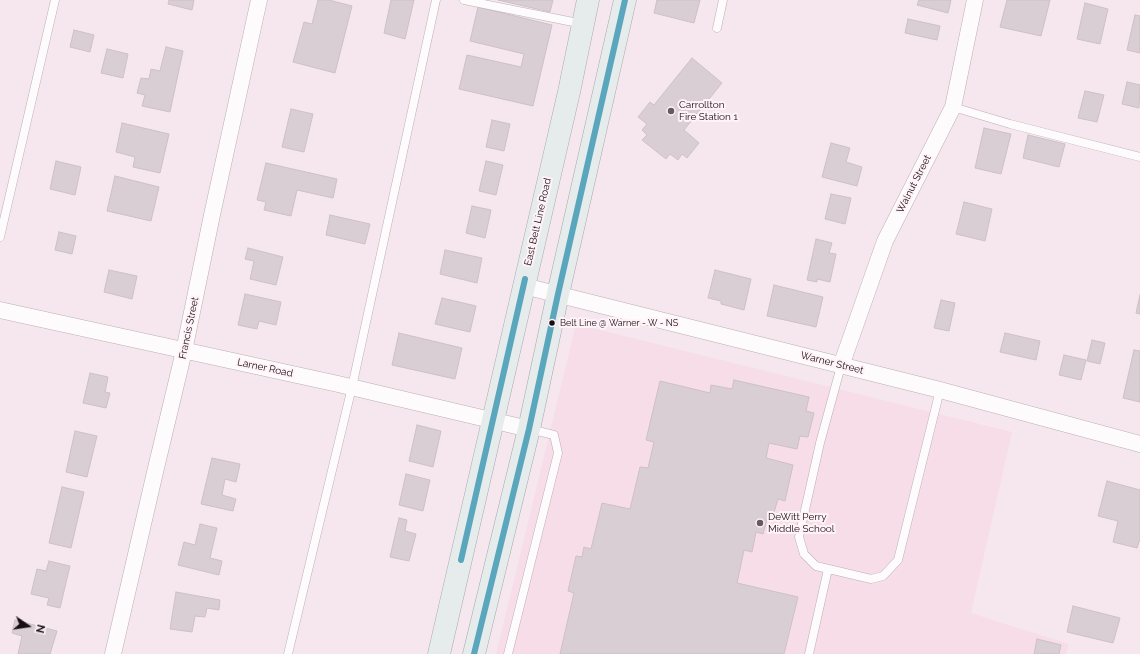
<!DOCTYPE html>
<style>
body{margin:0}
#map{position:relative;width:1140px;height:654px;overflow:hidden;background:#f6e7ee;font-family:Raleway,sans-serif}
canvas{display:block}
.north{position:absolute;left:8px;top:606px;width:40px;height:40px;-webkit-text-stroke:3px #fff3f8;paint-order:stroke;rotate:103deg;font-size:11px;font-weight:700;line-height:16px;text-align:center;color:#170e12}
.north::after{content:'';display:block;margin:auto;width:14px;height:18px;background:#170e12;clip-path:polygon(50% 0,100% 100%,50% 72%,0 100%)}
</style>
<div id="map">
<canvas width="1140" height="654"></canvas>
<div class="north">N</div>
</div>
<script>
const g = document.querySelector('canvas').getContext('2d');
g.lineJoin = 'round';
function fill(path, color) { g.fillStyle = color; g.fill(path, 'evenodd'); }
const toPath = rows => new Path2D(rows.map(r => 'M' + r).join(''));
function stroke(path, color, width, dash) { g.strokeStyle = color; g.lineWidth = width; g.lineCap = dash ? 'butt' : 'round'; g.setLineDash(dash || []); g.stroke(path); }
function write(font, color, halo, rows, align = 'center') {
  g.font = font + ' Raleway,sans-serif'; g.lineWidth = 4; g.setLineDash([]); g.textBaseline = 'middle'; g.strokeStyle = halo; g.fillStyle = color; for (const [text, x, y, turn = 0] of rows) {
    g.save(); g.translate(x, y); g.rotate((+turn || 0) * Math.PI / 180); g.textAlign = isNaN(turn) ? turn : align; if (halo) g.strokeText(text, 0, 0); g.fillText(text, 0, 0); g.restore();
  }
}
const built = toPath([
 [576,324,1012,432,971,613,1069,644,1066,654,496,654]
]);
const building = toPath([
 [169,0,194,0,192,10,168,4,169,0],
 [318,0,329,0,352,6,335,73,293,62,304,22,312,24,318,0],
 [391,0,414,0,405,39,384,33,391,0],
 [498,0,553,0,550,12,498,0],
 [657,0,700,0,694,23,654,13,657,0],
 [919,0,951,0,948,13,917,5,919,0],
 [1007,0,1050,0,1041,36,1000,27,1007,0],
 [1085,3,1108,9,1100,44,1077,39,1085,3],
 [478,7,552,25,533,106,459,89,467,55,521,67,524,54,470,41,478,7],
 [1135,15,1140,16,1140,53,1127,50,1135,15],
 [908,19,940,26,937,40,905,33,908,19],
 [74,30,94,35,90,52,70,47,74,30],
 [166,47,183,51,170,112,142,106,145,95,137,93,141,78,149,79,151,69,160,71,166,47],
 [107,49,128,54,123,78,101,73,107,49],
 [692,58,722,83,684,130,699,143,687,158,682,154,678,160,670,154,666,159,642,140,647,135,642,130,647,124,638,117,650,102,654,105,692,58],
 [1127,82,1140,85,1139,108,1122,104,1127,82],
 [1085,91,1104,95,1097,122,1078,118,1085,91],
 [291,109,313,114,304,152,282,147,291,109],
 [492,120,510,124,504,151,486,147,492,120],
 [122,123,169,134,160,173,133,167,135,157,116,152,122,123],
 [984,128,1011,134,1001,174,975,168,984,128],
 [1028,135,1065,144,1059,167,1023,158,1028,135],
 [831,143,850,148,846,162,862,167,857,186,822,177,831,143],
 [56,161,81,167,75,195,50,189,56,161],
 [486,161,503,165,496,195,479,191,486,161],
 [266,163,337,179,333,198,297,190,291,216,264,210,266,202,257,200,266,163],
 [115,176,159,187,151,221,107,211,115,176],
 [831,194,851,198,845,224,825,219,831,194],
 [964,202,992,209,985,241,956,234,964,202],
 [472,206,491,210,485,238,466,233,472,206],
 [330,215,370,224,365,244,326,235,330,215],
 [59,232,76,236,72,254,55,250,59,232],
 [816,239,832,243,829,253,836,254,830,282,817,279,817,282,807,280,816,239],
 [248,248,283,257,276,285,250,279,254,261,245,259,248,248],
 [445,250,482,258,477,283,440,274,445,250],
 [109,270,137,276,132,299,104,292,109,270],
 [715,270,751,279,744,310,721,304,721,301,708,298,715,270],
 [774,285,823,297,816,327,767,316,774,285],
 [245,294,281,302,276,325,259,321,257,329,238,325,245,294],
 [1140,295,1140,314,1136,313,1140,295],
 [442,298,476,306,470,332,435,324,442,298],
 [941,300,955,303,949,331,934,328,941,300],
 [399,333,462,348,455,379,392,365,399,333],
 [1005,333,1040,341,1036,360,1000,352,1005,333],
 [1092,340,1105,343,1100,364,1087,361,1092,340],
 [1134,350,1140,351,1140,402,1123,398,1134,350],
 [1064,355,1086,360,1081,380,1059,375,1064,355],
 [90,373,108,377,105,392,110,393,106,408,83,403,90,373],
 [734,380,809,397,806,411,814,413,808,437,800,436,797,449,769,443,766,458,793,465,785,501,778,499,773,516,768,515,763,534,756,532,752,552,744,550,737,583,798,597,784,654,560,654,574,593,568,591,576,556,582,557,584,547,591,549,602,503,630,509,640,467,648,468,654,442,646,440,660,381,710,393,711,385,732,389,734,380],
 [417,425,441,431,433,467,409,461,417,425],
 [75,431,97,436,87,477,66,472,75,431],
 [212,458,240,464,236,482,225,479,222,495,236,499,233,511,201,504,212,458],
 [406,474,430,480,423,511,399,505,406,474],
 [1107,481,1140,490,1140,539,1137,548,1113,542,1118,521,1098,516,1107,481],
 [62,487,84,492,71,548,49,543,62,487],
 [399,518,407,520,405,531,416,534,409,561,390,557,399,518],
 [200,524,217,528,210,558,222,561,219,575,178,565,184,542,195,545,200,524],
 [49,561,70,566,60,608,47,605,49,598,31,594,37,569,46,571,49,561],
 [176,592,220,600,219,610,207,608,205,617,195,616,192,632,170,629,176,592],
 [1073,606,1120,618,1113,643,1067,632,1073,606],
 [15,620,57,631,50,654,18,654,22,636,12,633,15,620],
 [1037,639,1061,645,1059,654,1034,654,1037,639]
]);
const service = toPath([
 [464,0,583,24],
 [717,28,723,0],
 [953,107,1010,124,1140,157],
 [0,237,55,0],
 [841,366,820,443,799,537,804,554,816,566,871,579,883,576,898,560,940,390],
 [288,654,352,387,436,0],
 [508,654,558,453,554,435,529,429],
 [809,654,828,569]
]);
const minor = toPath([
 [524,286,940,390,1140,444],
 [0,310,338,384,529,429],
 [841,366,885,241,953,107,975,0],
 [113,654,156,468,184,351,212,215,259,0]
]);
const primary = toPath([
 [439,654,569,92,588,0],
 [474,654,529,429,558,294,625,0]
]);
const bus1 = toPath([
 [461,560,525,279],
 [474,654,529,429,558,294,625,0]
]);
const markers = [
 [671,111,4,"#655a5f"],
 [552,323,3.5,"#170e12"],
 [760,523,4,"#655a5f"]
];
const busNames = [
 ["Belt Line @ Warner - W - NS",560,323]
];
const poiNames = [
 ["Carrollton",679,105],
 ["Fire Station 1",679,117],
 ["DeWitt Perry",768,517],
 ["Middle School",768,529]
];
const streetNames = [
 ["Walnut Street",914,184,-63],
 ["East Belt Line Road",538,222,-77],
 ["Francis Street",189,328,-78],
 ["Warner Street",832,363,14],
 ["Larner Road",265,368,12]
];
fill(built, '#f7dde8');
fill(building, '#d9ced3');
stroke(building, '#cdc0c6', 1);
stroke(service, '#baafb4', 9);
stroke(minor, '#baafb4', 17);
stroke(primary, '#a5a9aa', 23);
stroke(service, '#fefbfc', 8);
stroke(minor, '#fefbfc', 16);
stroke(primary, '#e6ebeb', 22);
stroke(bus1, '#5aa6bc', 6);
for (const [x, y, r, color] of markers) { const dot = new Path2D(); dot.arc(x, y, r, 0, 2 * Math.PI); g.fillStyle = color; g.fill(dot); stroke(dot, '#fff3f8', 1.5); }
write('9px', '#170e12', '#fff3f8', busNames, 'left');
write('10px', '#170e12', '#fff3f8', poiNames, 'left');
write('10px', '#170e12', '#fff3f8', streetNames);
</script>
